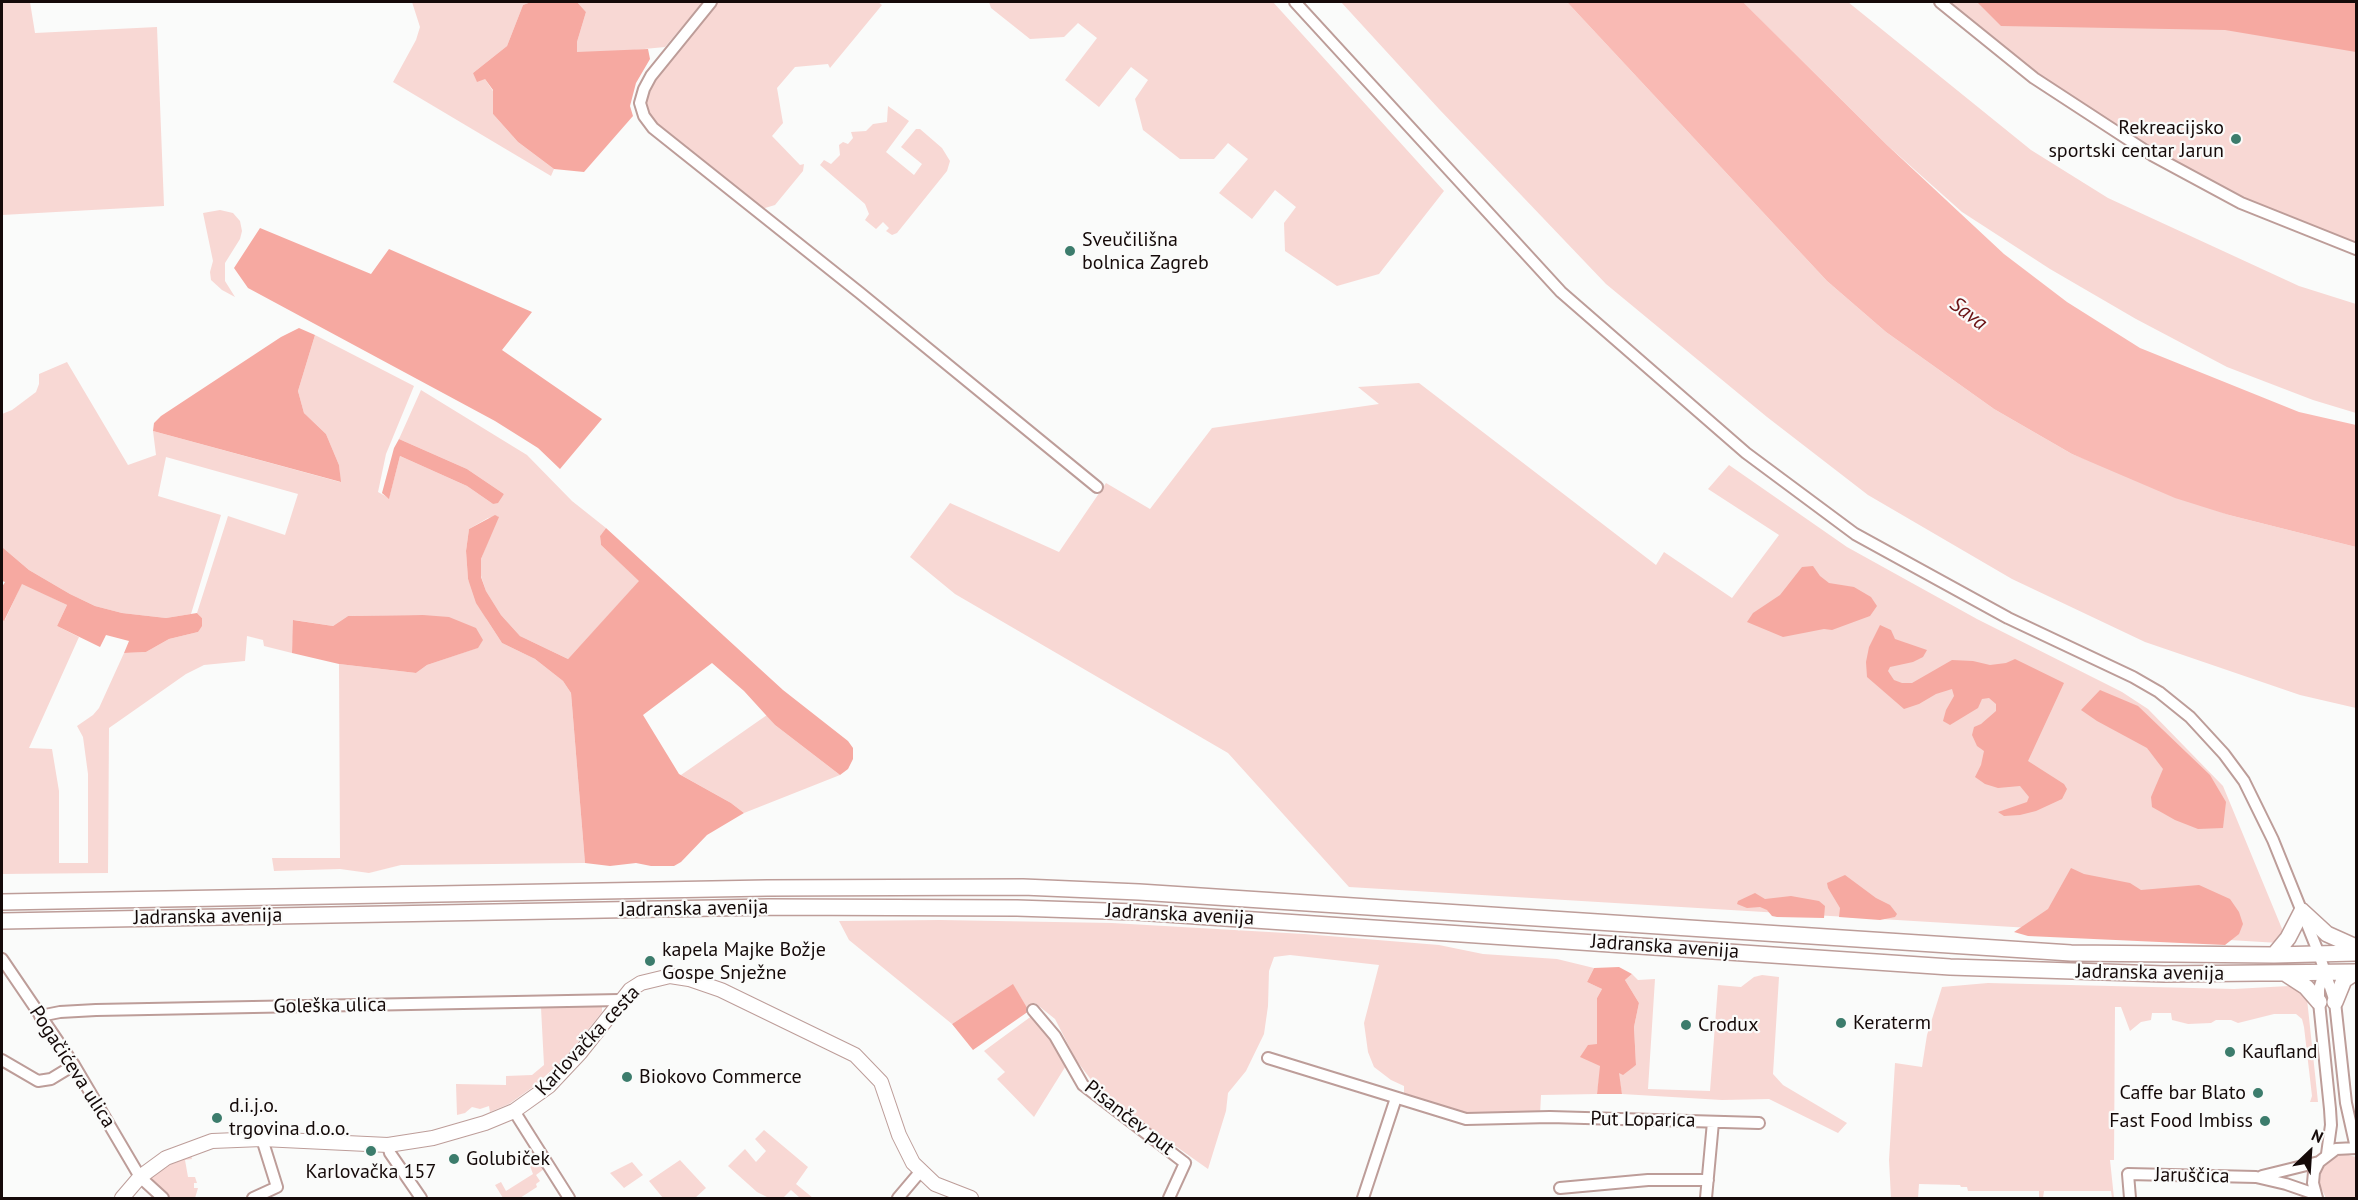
<!DOCTYPE html>
<meta charset="utf-8">
<style>
body{margin:0}
#map{position:relative;width:2358px;height:1200px;overflow:hidden;background:#fafbfa;font-family:"PT Sans",sans-serif}
canvas{display:block}
.frame{position:absolute;inset:0;border:3px solid #150a09;pointer-events:none}
.north{position:absolute;left:2280px;top:1122px;width:60px;height:60px;-webkit-text-stroke:4px #fafbfa;paint-order:stroke;rotate:25deg;font-size:16px;font-weight:700;line-height:24px;text-align:center;color:#150a09}
.north::after{content:'';display:block;margin:auto;width:21px;height:27px;background:#150a09;clip-path:polygon(50% 0,100% 100%,50% 72%,0 100%)}
</style>
<div id="map">
<canvas width="2358" height="1200"></canvas>
<div class="frame"></div>
<div class="north">N</div>
</div>
<script>
const g = document.querySelector('canvas').getContext('2d');
g.lineJoin = 'round';
function fill(path, color) { g.fillStyle = color; g.fill(path, 'evenodd'); }
const toPath = rows => new Path2D(rows.map(r => 'M' + r).join(''));
function stroke(path, color, width, dash) { g.strokeStyle = color; g.lineWidth = width; g.lineCap = dash ? 'butt' : 'round'; g.setLineDash(dash || []); g.stroke(path); }
function write(font, color, halo, rows, align = 'center') {
  g.font = font + ' "PT Sans",sans-serif'; g.lineWidth = 4.5; g.setLineDash([]); g.textBaseline = 'middle'; g.strokeStyle = halo; g.fillStyle = color; for (const [text, x, y, turn = 0] of rows) {
    g.save(); g.translate(x, y); g.rotate((+turn || 0) * Math.PI / 180); g.textAlign = isNaN(turn) ? turn : align; if (halo) g.strokeText(text, 0, 0); g.fillText(text, 0, 0); g.restore();
  }
}
const green = toPath([
 [2,2,30,2,35,33,157,27,164,206,2,215],
 [412,2,531,2,523,5,507,46,473,73,485,79,493,91,493,114,518,142,554,169,551,176,393,82,416,40,420,27],
 [577,2,703,2,665,47,603,53,577,52,577,42,586,12],
 [717,2,878,2,882,5,830,68,828,64,795,67,777,88,783,123,772,136,800,165,804,164,803,171,775,205,765,208,757,207,670,137,650,118,645,108,647,92,656,78],
 [989,2,1273,2,1444,191,1379,274,1337,286,1285,251,1284,223,1296,207,1275,190,1252,219,1219,193,1248,159,1228,143,1214,159,1180,159,1143,130,1135,99,1148,80,1131,67,1099,107,1065,80,1097,38,1078,23,1064,37,1030,39,991,8],
 [1341,2,1567,2,1827,281,1886,332,1994,409,2072,454,2229,515,2356,547,2356,708,2300,695,2145,642,2012,579,1868,495,1767,417,1606,284,1439,109],
 [1743,2,1848,2,2031,150,2108,198,2299,286,2356,304,2356,413,2313,400,2227,367,2136,319,2050,269,1962,212,1887,145],
 [1933,2,2356,2,2356,254,2304,235,2249,211,2176,174,2136,151,2053,97,2007,63],
 [888,106,909,121,886,152,914,175,922,164,901,147,916,129,920,129,942,148,950,161,947,171,897,233,892,235,886,231,889,228,883,222,876,229,865,220,869,214,865,204,820,165,824,160,831,164,840,155,839,145,843,142,848,144,853,138,851,132,866,131,873,124,887,122],
 [220,210,233,213,240,221,242,231,240,239,225,263,225,281,235,297,222,290,211,280,210,272,213,261,203,213],
 [315,335,414,386,386,454,378,492,389,498,400,456,467,486,493,504,504,494,467,469,399,439,421,390,527,455,572,501,606,528,600,536,601,545,640,581,568,659,520,636,501,615,486,591,481,576,481,559,498,516,488,518,469,529,466,551,468,579,487,620,502,643,535,659,563,681,571,693,585,863,401,865,369,873,340,869,274,871,272,858,340,858,339,664,416,673,427,665,477,648,423,615,348,616,333,626,294,620,292,653,264,646,263,640,247,636,245,661,204,665,186,674,109,728,108,873,2,874,2,619,5,620,22,583,67,605,57,626,79,637,29,748,52,749,59,791,59,863,88,863,88,774,83,737,77,726,93,715,99,708,124,653,146,652,169,639,198,632,202,618,197,613,228,516,285,535,298,494,166,457,158,496,221,515,191,614,166,618,122,613,95,606,70,594,29,570,2,547,2,414,12,410,36,392,39,384,39,374,67,362,128,465,156,455,153,431,340,482,339,465,326,434,304,413,298,391],
 [1419,383,1656,565,1664,552,1732,598,1779,535,1708,489,1729,465,1847,547,1977,619,2122,692,2148,709,2223,786,2285,936,2279,943,1349,887,1228,753,955,594,910,557,950,503,1059,552,1106,483,1150,509,1212,428,1379,404,1358,387],
 [767,715,775,725,840,775,744,813,731,803,681,775],
 [940,920,1112,923,1304,934,1439,945,1483,954,1557,959,1594,968,1587,982,1602,989,1597,998,1597,1045,1601,1066,1597,1094,1541,1095,1540,1115,1479,1116,1459,1113,1404,1097,1404,1086,1391,1080,1374,1067,1368,1052,1364,1023,1379,965,1290,955,1274,957,1269,971,1268,1006,1264,1034,1246,1071,1228,1093,1226,1111,1208,1169,1102,1094,1076,1060,1055,1019,1035,1003,1029,1011,1013,985,952,1024,849,940,839,921],
 [1632,974,1638,980,1655,979,1648,1089,1710,1091,1718,985,1741,987,1754,977,1762,975,1779,977,1773,1074,1783,1085,1847,1123,1838,1133,1769,1099,1722,1100,1622,1094,1618,1072,1636,1065,1634,1027,1639,1003,1625,980],
 [1988,983,2234,989,2289,986,2301,989,2307,999,2318,1102,2310,1102,2312,1096,2304,1027,2302,1019,2296,1014,2274,1014,2238,1023,2231,1020,2216,1020,2211,1023,2188,1024,2172,1020,2171,1013,2152,1013,2151,1020,2141,1022,2130,1031,2121,1007,2115,1007,2114,1160,2110,1160,2114,1198,2112,1198,2111,1191,2044,1191,2043,1198,2039,1198,2039,1191,1968,1191,1967,1187,1961,1187,1960,1185,1919,1184,1918,1198,1891,1198,1889,1160,1895,1063,1922,1067,1927,1035,1942,987],
 [596,1005,602,1007,602,1012,578,1042,561,1062,533,1087,509,1104,490,1112,489,1106,480,1109,472,1107,465,1113,457,1115,456,1084,506,1085,506,1076,532,1075,544,1065,541,1008],
 [1033,1015,1048,1031,1067,1064,1034,1117,997,1079,1005,1072,984,1051],
 [764,1130,808,1167,796,1184,813,1198,800,1198,791,1190,783,1198,769,1198,757,1192,728,1166,745,1149,756,1162,766,1151,755,1139],
 [2345,1154,2356,1157,2356,1198,2326,1198,2319,1184,2322,1167,2336,1156],
 [191,1155,192,1159,185,1160,188,1177,195,1177,197,1183,194,1183,194,1188,198,1188,195,1198,168,1197,149,1179,161,1169],
 [680,1160,706,1188,695,1198,663,1198,649,1181],
 [540,1161,544,1169,536,1175,540,1181,536,1184,537,1187,520,1198,503,1198,495,1185,501,1182,506,1191,533,1174,530,1166],
 [632,1162,643,1175,624,1188,610,1173]
]);
const forest = toPath([
 [531,2,577,2,586,12,577,42,577,52,648,49,650,59,636,83,630,106,633,116,584,172,554,169,518,142,493,114,493,90,485,79,477,82,473,73,507,46,523,5],
 [1977,2,2356,2,2356,52,2225,30,2001,26],
 [260,228,371,274,389,249,532,312,502,350,602,419,560,469,538,448,495,421,248,288,234,268],
 [299,328,315,335,298,391,304,413,326,434,339,465,341,482,153,431,154,423,161,416,281,337],
 [399,439,467,469,504,494,498,503,493,504,467,486,400,456,389,499,382,493,394,448],
 [495,515,499,517,481,559,481,577,486,591,501,615,520,636,568,659,639,581,601,545,600,536,606,528,783,690,848,741,853,748,853,759,848,769,840,775,775,725,744,691,712,663,643,715,679,774,731,803,744,813,707,835,681,862,674,866,651,866,636,863,610,866,585,863,571,693,563,681,535,659,502,643,476,603,468,579,466,551,469,529],
 [2,547,29,570,70,594,95,606,122,613,166,618,197,613,202,618,202,626,198,632,169,639,146,652,124,653,129,641,106,635,100,647,57,626,67,605,22,584,4,621,2,619,2,587,5,582,2,581],
 [1813,566,1820,576,1829,583,1854,587,1871,597,1877,606,1870,616,1832,630,1824,629,1783,637,1747,622,1753,613,1780,595,1802,567],
 [423,615,449,617,476,628,483,640,478,648,427,665,416,673,339,664,292,653,293,620,333,626,348,616],
 [1880,625,1891,630,1895,639,1927,650,1923,657,1913,662,1890,667,1888,671,1894,680,1902,683,1912,683,1952,660,1973,661,1990,665,2006,663,2015,659,2064,683,2028,761,2064,784,2067,789,2062,799,2036,811,2020,815,2004,816,1998,812,2027,802,2029,797,2020,786,1998,788,1985,784,1975,777,1981,765,1984,751,1977,746,1972,735,1974,727,1981,724,1996,711,1996,704,1989,698,1982,699,1978,708,1950,725,1943,721,1946,710,1954,696,1952,689,1936,694,1919,704,1904,709,1867,677,1866,662,1869,647],
 [2100,690,2138,706,2210,775,2226,802,2223,828,2198,829,2175,820,2152,807,2151,797,2163,769,2147,748,2097,721,2081,710],
 [2071,868,2084,874,2130,883,2141,890,2199,885,2230,899,2239,912,2243,924,2239,934,2225,945,2028,936,2014,932,2048,909],
 [1845,875,1876,898,1890,905,1897,914,1895,917,1880,920,1839,917,1840,908,1828,888,1827,883],
 [1755,893,1765,899,1791,896,1819,901,1825,906,1824,918,1777,917,1772,916,1767,910,1760,907,1747,908,1737,904,1738,901],
 [1619,967,1632,974,1625,980,1639,1003,1634,1027,1636,1065,1623,1075,1619,1073,1622,1094,1597,1094,1600,1066,1580,1057,1588,1045,1597,1044,1597,998,1602,989,1587,982,1594,968],
 [1013,984,1029,1011,973,1050,952,1024]
]);
const water = toPath([
 [1567,2,1743,2,1887,145,2004,254,2067,302,2140,348,2299,412,2356,425,2356,547,2229,515,2175,498,2072,454,1994,409,1886,332,1827,281]
]);
const minor = toPath([
 [711,2,651,76,644,89,640,103,644,116,653,128,860,293,1097,487],
 [1295,2,1561,292,1746,453,1855,534,2008,618,2133,677,2159,692,2190,717,2224,754,2244,781,2273,840,2319,954,2335,1002,2346,1103,2356,1148,2336,1149,2319,1162,2314,1172,2313,1183,2317,1198],
 [1940,2,2034,78,2152,155,2241,203,2356,249],
 [2,959,74,1065,140,1177,163,1198],
 [2324,973,2319,989,2319,1002,2330,1109,2331,1125,2327,1154],
 [1033,1010,1055,1036,1083,1085,1185,1163,1169,1198],
 [40,1016,60,1012,96,1010,620,1000],
 [1268,1058,1466,1119,1550,1117,1759,1123],
 [2,1060,38,1081,51,1079,74,1065],
 [514,1111,569,1198],
 [388,1145,390,1153,421,1198],
 [2262,1176,2319,1162],
 [1560,1188,1648,1180,1708,1180],
 [253,1198,277,1187,262,1139],
 [898,1198,920,1172],
 [1363,1198,1396,1098],
 [1706,1198,1713,1122],
 [2130,1198,2128,1174,2256,1177,2286,1184,2315,1194]
]);
const tertiary = toPath([
 [122,1198,140,1177,166,1158,212,1141,262,1139,388,1145,433,1138,485,1123,514,1111,549,1086,580,1053,630,990,641,983,670,976,689,979,721,990,855,1055,881,1082,899,1135,913,1163,935,1184,971,1198]
]);
const secondary = toPath([
 [2,902,767,888,1023,887,1139,892,2071,953,2274,955,2356,953],
 [2,921,769,907,1017,908,1136,912,1950,967,2164,974,2356,972],
 [2274,955,2288,938,2302,911,2327,934,2356,947],
 [2286,974,2306,987,2319,1002],
 [2335,1002,2344,980,2356,972]
]);
const markers = [
 [2236,139,6,"#3c7c6c"],
 [1070,251,6,"#3c7c6c"],
 [650,961,6,"#3c7c6c"],
 [1841,1023,6,"#3c7c6c"],
 [1686,1025,6,"#3c7c6c"],
 [2230,1052,6,"#3c7c6c"],
 [627,1077,6,"#3c7c6c"],
 [2258,1093,6,"#3c7c6c"],
 [217,1118,6,"#3c7c6c"],
 [2265,1121,6,"#3c7c6c"],
 [371,1151,6,"#3c7c6c"],
 [454,1159,6,"#3c7c6c"]
];
const poiNames = [
 ["Rekreacijsko",2224,128,"right"],
 ["sportski centar Jarun",2224,151,"right"],
 ["Sveučilišna",1082,240],
 ["bolnica Zagreb",1082,263],
 ["kapela Majke Božje",662,950],
 ["Gospe Snježne",662,973],
 ["Keraterm",1853,1023],
 ["Crodux",1698,1025],
 ["Kaufland",2242,1052],
 ["Biokovo Commerce",639,1077],
 ["Caffe bar Blato",2246,1093,"right"],
 ["d.i.j.o.",229,1106],
 ["trgovina d.o.o.",229,1129],
 ["Fast Food Imbiss",2253,1121,"right"],
 ["Golubiček",466,1159],
 ["Karlovačka 157",371,1172,"center"]
];
const streetNames = [
 ["Jadranska avenija",694,909,-1],
 ["Jadranska avenija",1180,915,3],
 ["Jadranska avenija",208,917,-1],
 ["Jadranska avenija",1665,947,4],
 ["Jadranska avenija",2150,973,1],
 ["Goleška ulica",330,1006,-1],
 ["Karlovačka cesta",588,1041,-47],
 ["Pogačićeva ulica",72,1067,57],
 ["Pisančev put",1129,1118,38],
 ["Put Loparica",1643,1120,1],
 ["Jaruščica",2192,1176,1]
];
const waterNames = [
 ["Sava",1968,314,37]
];
fill(green, '#f8d8d4');
fill(forest, '#f6a9a1');
fill(water, '#f9bab4');
stroke(minor, '#bd9d99', 14);
stroke(tertiary, '#bd9d99', 16);
stroke(secondary, '#bd9d99', 18);
stroke(minor, '#fff', 10);
stroke(tertiary, '#fff', 14);
stroke(secondary, '#fff', 15);
for (const [x, y, r, color] of markers) { const dot = new Path2D(); dot.arc(x, y, r, 0, 2 * Math.PI); g.fillStyle = color; g.fill(dot); stroke(dot, '#fafbfa', 2); }
write('20px', '#150a09', '#fafbfa', poiNames, 'left');
write('20px', '#150a09', '#fafbfa', streetNames);
write('italic 21px', '#6b1214', '#fafbfa', waterNames);
</script>
